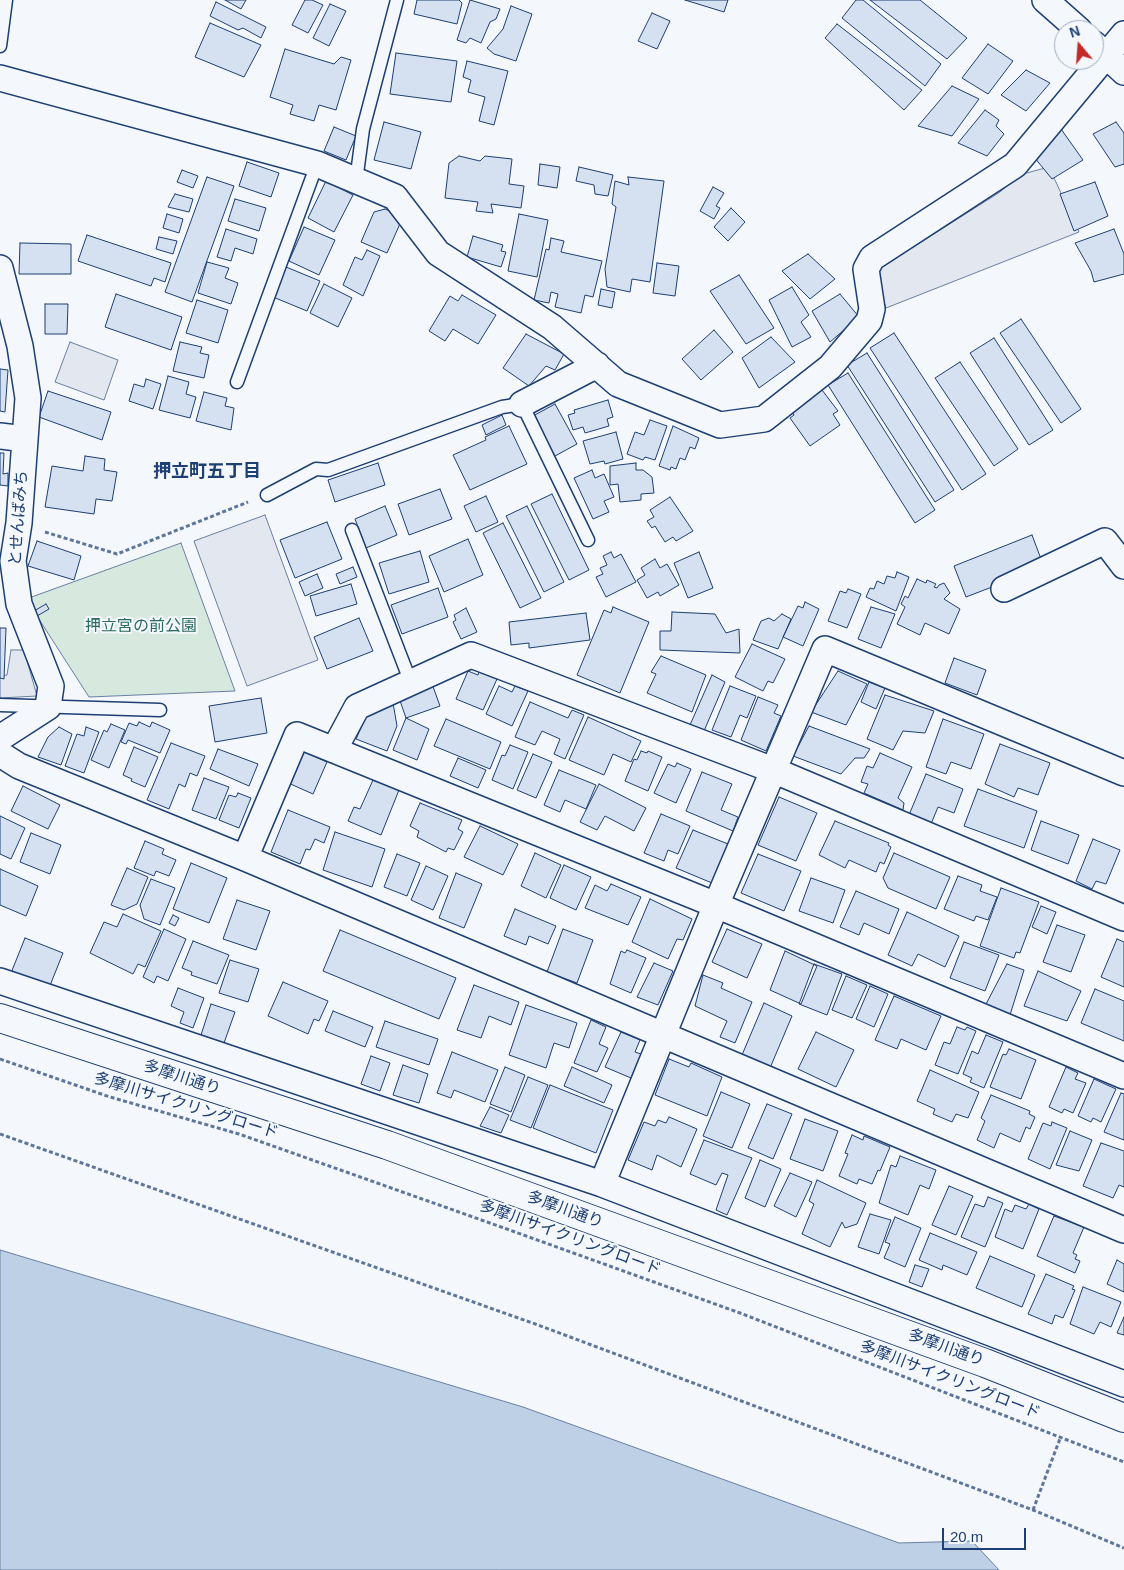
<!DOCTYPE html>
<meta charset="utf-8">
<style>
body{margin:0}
#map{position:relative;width:1124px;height:1570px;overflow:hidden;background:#f4f7fb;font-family:Helvetica,sans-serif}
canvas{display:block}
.north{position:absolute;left:1054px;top:20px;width:50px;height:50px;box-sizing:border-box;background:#f4f7fb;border:1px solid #9eadc5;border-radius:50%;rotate:342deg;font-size:14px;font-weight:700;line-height:20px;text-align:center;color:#1d3f73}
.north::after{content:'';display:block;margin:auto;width:18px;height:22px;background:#c62828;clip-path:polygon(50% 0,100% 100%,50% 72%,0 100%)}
.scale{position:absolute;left:942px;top:1528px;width:84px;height:22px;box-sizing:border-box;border:2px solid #1d3f73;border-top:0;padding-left:6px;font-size:15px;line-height:18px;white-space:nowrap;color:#1d3f73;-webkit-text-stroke:4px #f4f7fb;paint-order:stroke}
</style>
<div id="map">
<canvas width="1124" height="1570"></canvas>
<div class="north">N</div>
<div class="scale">20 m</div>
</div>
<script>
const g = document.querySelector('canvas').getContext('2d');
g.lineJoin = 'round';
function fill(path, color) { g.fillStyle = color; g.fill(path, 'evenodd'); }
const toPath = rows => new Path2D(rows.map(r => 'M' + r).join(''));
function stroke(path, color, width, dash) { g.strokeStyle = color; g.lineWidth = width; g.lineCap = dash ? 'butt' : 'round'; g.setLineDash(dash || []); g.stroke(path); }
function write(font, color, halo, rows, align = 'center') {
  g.font = font + ' Helvetica,"Noto Sans JP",sans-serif'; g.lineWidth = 4; g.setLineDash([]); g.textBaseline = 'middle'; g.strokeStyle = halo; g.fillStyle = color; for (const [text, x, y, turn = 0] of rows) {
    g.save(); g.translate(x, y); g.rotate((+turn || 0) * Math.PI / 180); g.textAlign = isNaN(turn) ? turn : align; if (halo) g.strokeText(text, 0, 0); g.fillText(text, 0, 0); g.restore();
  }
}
const green = toPath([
 [181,543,235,691,89,697,26,599,181,543]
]);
const parking = toPath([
 [1049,167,1079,232,886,308,874,272,1000,192,1019,175,1049,167],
 [70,342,118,360,104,400,55,382,70,342],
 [265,515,318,660,247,686,194,541,265,515],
 [11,650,24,650,37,696,0,698,0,676,7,675,11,650]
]);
const water = toPath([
 [0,1250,523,1407,899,1543,972,1541,999,1570,0,1570,0,1250]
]);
const building = toPath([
 [225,0,246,0,241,9,225,0],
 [305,0,312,0,323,5,308,33,292,25,305,0],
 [417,0,459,0,462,3,457,24,414,14,417,0],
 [470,0,500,9,496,19,490,22,481,43,470,38,466,43,457,40,470,0],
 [685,0,728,0,724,12,685,0],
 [856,0,863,0,941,64,925,86,842,18,856,0],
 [870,0,920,0,967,38,947,59,870,0],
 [216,2,266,27,261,38,243,28,238,30,210,16,216,2],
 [330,4,346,11,329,46,313,38,330,4],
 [511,6,532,14,516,61,494,54,487,48,503,29,511,6],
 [652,13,670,21,657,49,638,41,652,13],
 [210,23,261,45,244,77,195,57,210,23],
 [837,24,922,90,904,110,825,38,837,24],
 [988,44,1013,61,988,94,962,78,988,44],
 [285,49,334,64,341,57,351,60,336,110,319,105,314,121,290,114,293,105,270,97,285,49],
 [396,53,457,61,451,102,390,94,396,53],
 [467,61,508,71,494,125,479,121,485,97,468,92,471,80,463,77,467,61],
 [1026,70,1050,83,1026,111,1001,95,1026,70],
 [952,86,979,99,952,136,918,126,952,86],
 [985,110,999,120,996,126,1004,134,987,156,958,143,985,110],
 [384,122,421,132,411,169,374,160,384,122],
 [1116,122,1124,133,1124,164,1115,167,1093,134,1116,122],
 [334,127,356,136,346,160,324,151,334,127],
 [1061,129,1083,160,1052,179,1034,157,1061,129],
 [459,156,480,161,485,156,512,159,509,184,524,186,521,208,491,204,493,213,476,211,478,202,445,198,449,163,459,156],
 [247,162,279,173,271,197,239,186,247,162],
 [540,164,560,167,557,188,538,185,540,164],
 [579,167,613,175,608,196,595,194,594,185,576,181,579,167],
 [182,170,198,176,193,188,177,182,182,170],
 [207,177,234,186,192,302,165,292,207,177],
 [628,177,664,181,650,282,632,279,630,292,607,287,605,269,616,207,612,204,615,181,629,185,628,177],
 [326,181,353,195,334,232,308,218,326,181],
 [1095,182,1108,216,1074,231,1060,194,1095,182],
 [713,187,724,193,716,206,720,208,714,219,700,211,713,187],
 [175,194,193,199,189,212,168,207,175,194],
 [235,199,266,208,259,231,228,221,235,199],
 [731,208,745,222,728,241,714,227,731,208],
 [385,209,403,217,387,253,361,242,374,212,385,209],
 [167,214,183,219,179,233,163,228,167,214],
 [519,214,548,220,537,277,508,271,519,214],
 [304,227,335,240,319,275,289,261,304,227],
 [226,229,257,239,253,254,235,248,231,261,217,257,226,229],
 [1114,229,1124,254,1124,274,1094,282,1091,271,1075,243,1114,229],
 [87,235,171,263,165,282,154,278,151,286,78,261,87,235],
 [473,236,503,245,501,251,506,252,501,267,467,257,473,236],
 [159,237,177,241,173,254,156,249,159,237],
 [551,238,564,241,561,252,602,261,593,297,585,295,581,313,555,307,558,294,551,292,549,303,534,300,546,249,549,250,551,238],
 [20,243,71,244,71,274,19,274,20,243],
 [367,250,380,256,363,296,343,285,355,257,362,260,367,250],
 [808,254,835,279,810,299,782,271,808,254],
 [207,262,229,268,225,278,238,283,231,304,198,293,207,262],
 [657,263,679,266,675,296,653,293,657,263],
 [286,267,320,281,307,311,273,297,286,267],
 [739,275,774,328,746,344,710,291,739,275],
 [324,284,352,298,338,327,310,313,324,284],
 [792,287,809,315,801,322,811,337,792,347,769,300,792,287],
 [601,289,615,292,612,308,598,305,601,289],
 [116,294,182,317,171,350,105,327,116,294],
 [840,294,859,317,830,342,812,311,840,294],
 [462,295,496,315,478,344,453,329,445,341,429,331,450,296,458,301,462,295],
 [197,300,228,310,218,343,186,333,197,300],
 [45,304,68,304,67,334,45,334,45,304],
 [1021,319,1081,409,1061,423,1000,333,1021,319],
 [714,330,733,352,701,380,682,359,714,330],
 [894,333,986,474,962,490,870,348,894,333],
 [526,334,564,354,555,370,546,366,529,386,503,368,526,334],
 [771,337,795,362,759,388,742,358,771,337],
 [994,338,1053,430,1029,445,970,353,994,338],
 [180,342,202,347,200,353,209,355,204,378,173,371,180,342],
 [867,353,954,490,935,502,847,365,867,353],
 [960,362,1018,449,994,466,935,378,960,362],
 [0,369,8,370,5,412,0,411,0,369],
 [848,373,935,510,915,523,828,385,848,373],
 [168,376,189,382,186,394,196,397,190,418,159,410,168,376],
 [146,379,161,384,153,409,129,401,134,384,144,387,146,379],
 [822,390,838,411,833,414,840,425,810,446,790,418,794,415,792,411,822,390],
 [48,391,111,412,102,440,39,417,48,391],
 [204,392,227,398,225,406,234,408,231,430,196,421,204,392],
 [608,400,613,417,607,419,609,426,585,433,583,427,573,430,568,415,575,413,574,410,608,400],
 [555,404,577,444,555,456,533,416,555,404],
 [502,415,506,425,486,435,482,425,502,415],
 [650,420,667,426,655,460,645,457,643,460,627,454,635,432,644,435,650,420],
 [509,426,527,464,470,490,453,455,486,440,485,437,509,426],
 [673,426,699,438,695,449,690,447,685,460,680,458,676,469,671,467,670,470,659,466,673,426],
 [616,432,623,459,605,464,604,461,590,464,583,441,616,432],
 [0,453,4,453,3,474,8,473,8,486,0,485,0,453],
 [85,456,105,459,104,470,117,472,112,501,96,499,94,514,45,507,52,466,83,471,85,456],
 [378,463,385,485,335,502,328,480,378,463],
 [636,463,636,470,643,470,652,477,654,493,641,494,641,500,620,502,618,484,610,485,610,466,636,463],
 [592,470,595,478,604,474,614,497,604,501,609,512,593,519,574,478,592,470],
 [440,489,452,519,409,535,398,504,440,489],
 [552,494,589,570,569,580,531,504,552,494],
 [486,496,498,522,476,532,464,506,486,496],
 [670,497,693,531,676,541,673,537,665,542,655,526,652,528,647,521,654,517,650,510,670,497],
 [385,506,397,535,366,548,355,519,385,506],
 [527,506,564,582,544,592,506,516,527,506],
 [327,522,342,559,295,578,280,540,327,522],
 [503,523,541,598,520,608,483,533,503,523],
 [1032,535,1044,567,966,597,954,566,1032,535],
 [468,539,483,575,444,592,429,556,468,539],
 [37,541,81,556,74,580,28,566,37,541],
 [420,551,429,582,389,594,379,563,420,551],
 [611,552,614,558,621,554,636,582,606,597,596,577,603,574,600,568,607,565,603,556,611,552],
 [699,552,713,588,688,598,674,563,699,552],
 [655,559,660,568,667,564,679,585,660,596,658,592,647,598,637,580,645,575,641,568,655,559],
 [353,567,357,577,340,584,336,574,353,567],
 [897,572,909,577,896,611,866,597,870,588,874,589,877,581,884,584,887,576,895,578,897,572],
 [317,574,323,588,305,596,299,582,317,574],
 [917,579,926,583,927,580,936,584,934,587,937,588,939,585,944,583,950,593,944,599,960,609,949,634,925,623,920,635,897,624,905,607,901,604,905,596,908,598,917,579],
 [351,584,357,604,316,616,310,596,351,584],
 [438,588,448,617,402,634,391,605,438,588],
 [848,589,861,594,847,628,828,621,840,591,846,593,848,589],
 [805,602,819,609,803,646,783,637,798,606,803,608,805,602],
 [46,604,49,609,37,616,34,611,46,604],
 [613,607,649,622,620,693,577,675,604,610,611,613,613,607],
 [871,607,895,614,881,648,858,639,871,607],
 [466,608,477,632,461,639,453,622,456,620,454,615,466,608],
 [672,612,715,614,726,633,739,629,740,653,660,650,660,631,671,631,672,612],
 [586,613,590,640,529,648,529,643,511,645,509,622,586,613],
 [782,614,791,619,778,649,753,640,761,621,769,618,774,621,782,614],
 [359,618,373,651,327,669,314,637,359,618],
 [0,628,6,628,4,679,0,678,0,628],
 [752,644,785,659,773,683,768,681,763,691,735,677,752,644],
 [661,656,706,675,692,712,647,693,656,674,651,672,661,656],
 [954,658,986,670,977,695,945,683,954,658],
 [468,671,478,675,479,672,497,679,483,710,456,699,468,671],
 [838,671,867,684,846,725,811,712,838,671],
 [712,675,725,682,704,731,690,725,712,675],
 [431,681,440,706,406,718,397,692,431,681],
 [869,682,885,688,876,709,861,702,869,682],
 [499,686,512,692,515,686,528,691,512,726,486,714,499,686],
 [730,686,756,696,747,718,740,715,731,737,712,730,730,686],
 [885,695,934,711,925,733,903,731,893,750,867,739,885,695],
 [392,697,397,726,387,751,356,739,369,710,392,697],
 [758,697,778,705,774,713,781,716,766,751,741,740,758,697],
 [261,698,267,733,215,742,209,706,261,698],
 [530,702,568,718,572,710,584,715,565,759,554,754,560,739,542,731,535,745,515,737,530,702],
 [588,717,641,741,631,762,613,754,604,775,569,760,588,717],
 [406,718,429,729,417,760,393,750,406,718],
 [446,719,501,742,490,769,434,746,446,719],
 [943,719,984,734,971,769,951,762,946,774,926,767,943,719],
 [139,722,150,727,152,722,170,730,160,753,128,740,126,744,121,742,129,723,137,726,139,722],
 [111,724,125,730,109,768,91,760,104,730,107,732,111,724],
 [809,726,870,749,864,758,855,758,841,774,793,756,809,726],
 [59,727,72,734,61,765,38,757,48,737,59,727],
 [86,727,99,732,84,773,65,766,77,734,84,736,86,727],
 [171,743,205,756,197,776,190,773,185,787,179,784,169,809,147,800,171,743],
 [1000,744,1050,763,1038,795,1018,788,1014,797,985,784,1000,744],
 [510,745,528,752,513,789,492,780,502,755,505,756,510,745],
 [134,747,158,757,145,787,131,781,132,779,123,775,134,747],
 [218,749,258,764,249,786,210,769,218,749],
 [300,750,327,762,313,794,286,782,300,750],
 [641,751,647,753,648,751,662,757,648,791,625,781,634,759,637,760,641,751],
 [880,753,912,767,898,798,904,803,903,810,864,793,868,784,861,782,867,766,873,768,880,753],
 [533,754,552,762,536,798,517,790,533,754],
 [458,758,486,770,478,788,450,776,458,758],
 [677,763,691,769,676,803,654,793,668,764,675,767,677,763],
 [559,770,596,785,586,809,565,800,560,812,544,805,559,770],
 [702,772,732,784,721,810,738,817,733,831,686,811,702,772],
 [926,774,963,789,954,813,938,807,931,824,909,815,926,774],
 [204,778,229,787,216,819,192,810,204,778],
 [373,780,399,790,381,835,348,821,354,807,360,809,373,780],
 [599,784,646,808,634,831,605,816,597,830,580,822,599,784],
 [23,786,60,805,48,829,11,811,23,786],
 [978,789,1037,811,1024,848,964,826,978,789],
 [238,793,251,798,239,828,219,820,229,795,236,797,238,793],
 [779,797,817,813,796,861,758,845,779,797],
 [420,803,462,820,458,829,463,832,454,850,448,848,446,852,417,837,419,831,410,826,420,803],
 [288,810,330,827,324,843,315,839,310,850,306,849,300,864,271,852,288,810],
 [661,814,690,826,678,854,668,850,664,861,644,853,661,814],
 [0,816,25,828,11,859,0,854,0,816],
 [835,821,889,843,888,845,891,847,884,864,880,862,876,872,849,860,845,868,819,855,835,821],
 [1041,821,1079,835,1068,864,1031,850,1041,821],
 [480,826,518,844,503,875,464,857,480,826],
 [693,830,728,844,712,883,676,868,693,830],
 [335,832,385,849,372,887,323,870,335,832],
 [31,833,61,845,50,874,20,862,31,833],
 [1093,839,1120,850,1106,884,1096,881,1092,889,1076,881,1093,839],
 [145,841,164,849,162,854,176,860,169,876,156,871,154,876,134,868,145,841],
 [535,853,561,865,546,898,521,886,535,853],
 [894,853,950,877,936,909,888,888,883,878,894,853],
 [397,854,420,863,407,896,384,887,397,854],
 [758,854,801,871,784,911,741,893,758,854],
 [191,863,227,878,209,923,173,909,191,863],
 [564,865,591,877,576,910,550,898,564,865],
 [426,866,448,876,433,910,411,900,426,866],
 [127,868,148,877,137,904,124,910,111,905,127,868],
 [0,869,38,886,26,916,0,905,0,869],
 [456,873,482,884,464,928,439,918,456,873],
 [958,876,982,885,980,891,997,897,988,920,976,916,974,921,944,909,958,876],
 [811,878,845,890,833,923,799,911,811,878],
 [151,879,175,888,160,925,144,919,140,905,151,879],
 [611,884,641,897,628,925,585,908,595,885,607,891,611,884],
 [1001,888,1039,902,1020,953,1016,952,1014,958,980,946,1001,888],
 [856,891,899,909,889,934,864,923,859,935,840,927,856,891],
 [650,899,692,919,683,940,677,939,668,959,632,942,650,899],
 [237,900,270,911,256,950,223,939,237,900],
 [1041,906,1056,912,1047,934,1032,927,1041,906],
 [515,909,556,926,548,944,529,936,526,945,504,936,515,909],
 [907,912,959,936,945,967,918,954,912,966,888,955,907,912],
 [123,914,161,931,145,967,138,964,133,974,90,953,104,922,117,927,123,914],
 [173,915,179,918,175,926,169,923,173,915],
 [1057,925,1085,935,1071,972,1043,962,1057,925],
 [164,929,186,939,168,981,157,976,154,983,143,977,164,929],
 [563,929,593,940,577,983,547,972,563,929],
 [727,929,762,944,747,978,712,962,727,929],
 [340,930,456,978,439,1019,323,971,340,930],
 [25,938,63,953,49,988,11,973,25,938],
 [1117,939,1124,942,1124,987,1101,977,1117,939],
 [193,941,229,955,217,984,191,975,192,972,182,968,193,941],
 [964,942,999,955,985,991,950,978,964,942],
 [627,950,646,958,631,993,610,984,621,951,625,953,627,950],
 [785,951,817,966,801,1004,770,990,785,951],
 [230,960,259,969,248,1002,219,993,230,960],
 [654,963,673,971,658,1005,637,997,654,963],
 [814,964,842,974,827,1015,799,1004,814,964],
 [1007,964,1024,970,1010,1015,985,1006,1007,964],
 [1038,971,1081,991,1067,1021,1024,1006,1038,971],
 [703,975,723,983,721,988,752,1002,735,1043,720,1037,727,1021,695,1006,703,975],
 [846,976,867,985,852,1018,832,1010,846,976],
 [283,982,328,1001,319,1021,314,1019,308,1034,268,1016,283,982],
 [474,985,519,1002,511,1025,489,1016,481,1038,457,1030,474,985],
 [870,986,888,994,874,1027,856,1019,870,986],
 [178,988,204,998,193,1028,180,1023,184,1012,171,1006,178,988],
 [1095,989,1124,1001,1124,1041,1081,1023,1095,989],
 [894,996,941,1016,926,1050,901,1039,897,1049,875,1040,894,996],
 [764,1003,792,1016,770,1068,742,1055,764,1003],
 [211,1004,235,1012,224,1043,201,1035,211,1004],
 [526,1005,577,1023,569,1048,554,1043,546,1068,509,1055,526,1005],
 [333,1011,373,1027,365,1047,325,1031,333,1011],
 [591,1020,606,1027,599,1044,608,1048,597,1072,574,1063,591,1020],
 [385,1021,438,1039,429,1065,376,1047,385,1021],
 [957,1027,965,1030,967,1027,976,1031,958,1074,935,1065,944,1042,950,1044,957,1027],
 [621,1032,640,1040,635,1052,641,1054,631,1078,605,1067,621,1032],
 [816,1032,854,1050,836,1087,798,1069,816,1032],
 [986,1035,1003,1042,984,1088,970,1082,972,1078,963,1074,972,1051,978,1054,986,1035],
 [1009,1049,1036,1060,1021,1099,990,1087,1003,1054,1006,1055,1009,1049],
 [452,1052,498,1070,485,1102,454,1090,451,1098,437,1093,452,1052],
 [371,1056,390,1063,380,1091,361,1084,371,1056],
 [669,1059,689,1067,691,1063,722,1077,707,1116,655,1095,669,1059],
 [403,1065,428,1074,419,1103,393,1095,403,1065],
 [505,1067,525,1075,511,1112,490,1104,505,1067],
 [572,1067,612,1085,604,1103,564,1086,572,1067],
 [1066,1067,1078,1073,1075,1079,1086,1083,1073,1113,1064,1109,1062,1113,1049,1107,1066,1067],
 [930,1070,979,1092,968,1118,956,1114,952,1122,933,1114,935,1109,917,1101,930,1070],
 [528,1077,548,1085,531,1128,510,1120,528,1077],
 [1094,1079,1116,1089,1101,1122,1093,1118,1091,1122,1078,1116,1094,1079],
 [550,1085,613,1110,596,1153,533,1128,550,1085],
 [721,1092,750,1104,732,1148,703,1136,721,1092],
 [1121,1093,1124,1094,1124,1140,1104,1132,1121,1093],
 [991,1095,1030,1111,1029,1114,1035,1117,1030,1129,1026,1127,1020,1142,1000,1133,994,1148,977,1140,985,1121,981,1118,991,1095],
 [767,1104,792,1114,773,1159,748,1148,767,1104],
 [490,1107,509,1115,501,1133,480,1126,490,1107],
 [669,1117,697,1129,681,1167,657,1155,652,1170,628,1160,644,1122,655,1126,658,1120,666,1123,669,1117],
 [805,1119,838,1131,823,1171,790,1159,805,1119],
 [1052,1122,1067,1128,1050,1169,1028,1159,1043,1123,1051,1126,1052,1122],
 [1070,1131,1092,1140,1079,1171,1056,1165,1070,1131],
 [852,1135,863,1140,864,1136,890,1147,880,1171,878,1170,872,1184,859,1179,857,1184,839,1176,848,1154,845,1153,852,1135],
 [704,1140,752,1158,727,1215,716,1210,728,1175,722,1173,716,1185,690,1174,704,1140],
 [1101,1143,1124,1151,1124,1187,1119,1185,1113,1198,1083,1186,1101,1143],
 [900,1156,936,1170,929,1189,920,1185,908,1215,879,1203,891,1165,896,1167,900,1156],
 [760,1160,781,1169,765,1207,745,1198,760,1160],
 [790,1173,812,1182,796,1217,774,1206,790,1173],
 [817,1180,866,1203,857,1224,845,1228,842,1222,830,1247,802,1234,814,1204,809,1201,817,1180],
 [949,1186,973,1196,956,1235,932,1225,949,1186],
 [988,1197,1003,1203,985,1247,961,1237,975,1204,984,1207,988,1197],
 [1029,1204,1039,1209,1023,1249,995,1237,1005,1209,1012,1212,1015,1205,1026,1209,1029,1204],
 [870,1214,891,1220,879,1254,858,1247,870,1214],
 [1054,1216,1084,1227,1073,1253,1077,1255,1075,1259,1080,1261,1075,1273,1037,1256,1054,1216],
 [895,1217,921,1228,905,1267,884,1258,890,1244,885,1242,895,1217],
 [930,1233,977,1252,967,1275,943,1265,942,1270,919,1260,930,1233],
 [990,1256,1035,1275,1022,1307,976,1288,990,1256],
 [1117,1260,1124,1264,1124,1292,1107,1284,1117,1260],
 [915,1265,929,1269,922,1287,909,1282,915,1265],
 [1046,1274,1074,1286,1072,1289,1075,1290,1063,1318,1055,1315,1052,1324,1028,1314,1046,1274],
 [1083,1287,1121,1302,1111,1327,1100,1322,1094,1334,1070,1324,1083,1287],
 [1124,1317,1124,1335,1117,1333,1124,1317]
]);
const path = toPath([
 [45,532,117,554,248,502],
 [0,1059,110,1097,239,1134,504,1228,740,1313,1124,1462],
 [0,1134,538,1325,1033,1510,1124,1548],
 [1033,1510,1061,1436]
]);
const service = toPath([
 [0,46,6,0],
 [356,181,363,129,397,0],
 [237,382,317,164],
 [267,495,316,469,328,470,502,407,522,404,588,540],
 [352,530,411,683],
 [0,705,160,710]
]);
const minor = toPath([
 [1045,0,1079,30],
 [1094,44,1124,72],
 [0,78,317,164,395,197,438,253,552,327,618,384,720,425,764,419,830,367,869,321,872,309,866,269,872,258,1015,165,1124,34],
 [0,268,20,346,28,398,19,523,13,561,19,604,51,686,48,707,0,738],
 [522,404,597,365],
 [0,436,25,439],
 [1004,589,1105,541,1124,566],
 [334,750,357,707,471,655,773,770,1124,918],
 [0,754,19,766,245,858,1124,1230],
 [245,858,297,735,716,905,1124,1076],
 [0,981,602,1184,1124,1384],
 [602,1184,716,905,825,649,1124,773]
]);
const tertiary = toPath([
 [0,1018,387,1145,985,1363,1124,1418]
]);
const streetNames = [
 ["とせんばみち",19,518,-86],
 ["多摩川通り",182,1078,18],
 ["多摩川サイクリングロード",186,1106,17],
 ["多摩川通り",565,1210,20],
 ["多摩川サイクリングロード",570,1238,20],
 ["多摩川通り",946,1348,20],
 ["多摩川サイクリングロード",950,1380,21]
];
const parkNames = [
 ["押立宮の前公園",141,627]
];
const neighbourhoodNames = [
 ["押立町五丁目",207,472]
];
fill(green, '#d7e8df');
stroke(green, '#687fa3', 1);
fill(parking, '#e3e8f0');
stroke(parking, '#687fa3', 1);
fill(water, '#bed0e5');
stroke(water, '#687fa3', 1);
fill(building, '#d5e0f0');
stroke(building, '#1d3f73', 1);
stroke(service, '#1d3f73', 15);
stroke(minor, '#1d3f73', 28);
stroke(tertiary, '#1d3f73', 30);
stroke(path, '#5e769c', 3, [4, 2.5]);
stroke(service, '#f4f7fb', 12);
stroke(minor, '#f4f7fb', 25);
stroke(tertiary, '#f4f7fb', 28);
write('16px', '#1d3f73', '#f4f7fb', streetNames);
write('16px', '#2c6c60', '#f4f7fb', parkNames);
write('bold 18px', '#1d3f73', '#f4f7fb', neighbourhoodNames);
</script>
